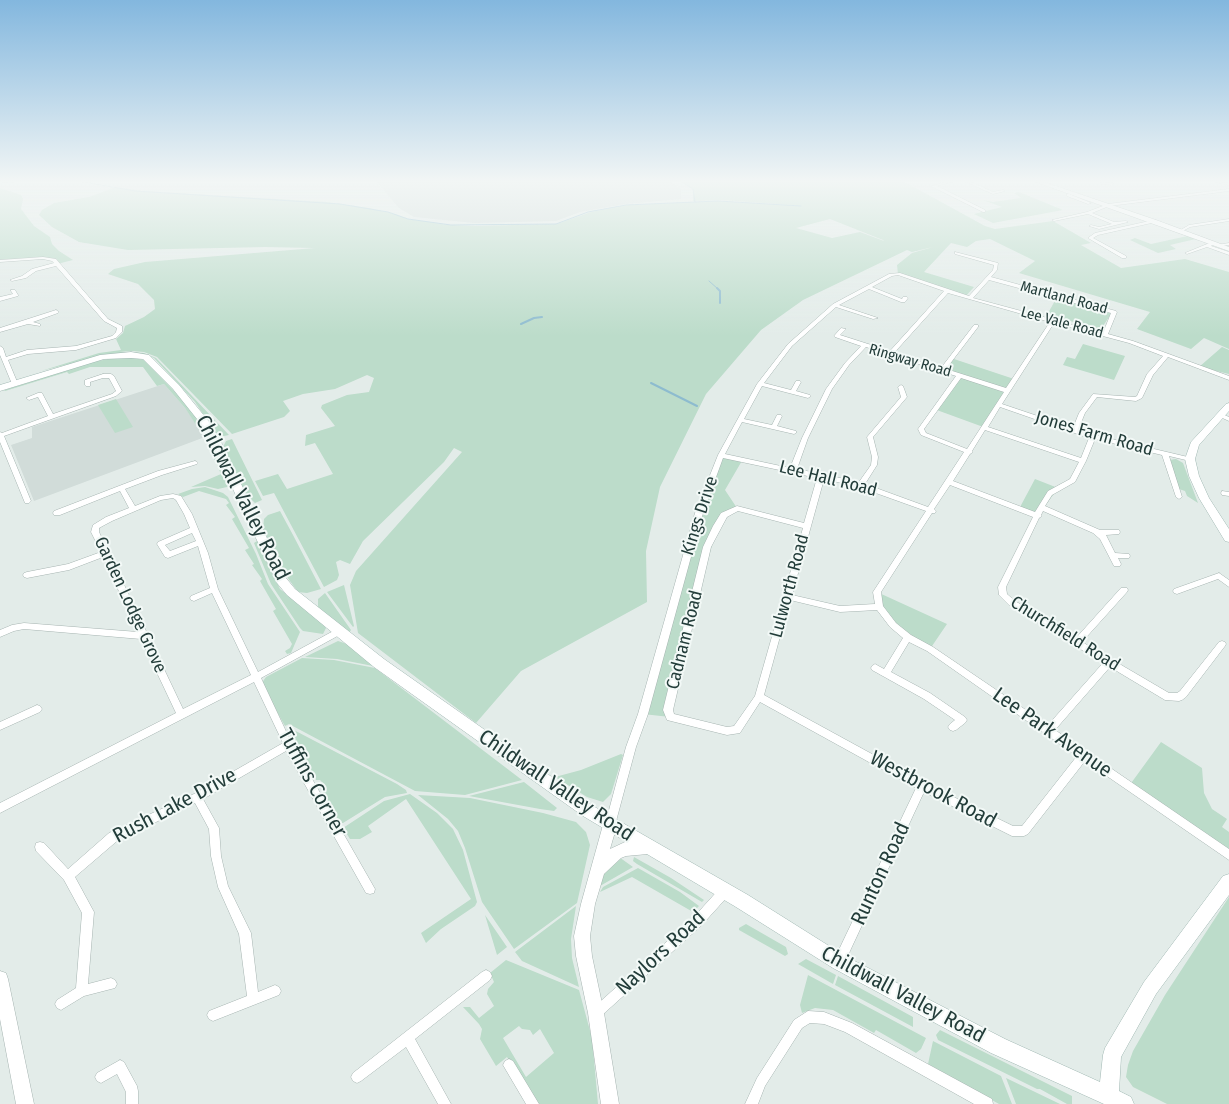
<!DOCTYPE html>
<style>
body{margin:0}
canvas{display:block;background:#e3ece9}
</style>
<canvas width="1229" height="1104"></canvas>
<script>
const g = document.querySelector('canvas').getContext('2d');
g.lineJoin = 'round';
function fill(path, color) { g.fillStyle = color; g.fill(path, 'evenodd'); }
const toPath = rows => new Path2D(rows.map(r => 'M' + r).join(''));
function stroke(path, color, width, dash) { g.strokeStyle = color; g.lineWidth = width; g.lineCap = dash ? 'butt' : 'round'; g.setLineDash(dash || []); g.stroke(path); }
function write(font, color, halo, rows, align = 'center') {
  g.font = font + ' "Fira Sans Condensed",sans-serif'; g.lineWidth = 4; g.setLineDash([]); g.textBaseline = 'middle'; g.strokeStyle = halo; g.fillStyle = color; for (const [text, x, y, turn = 0] of rows) {
    g.save(); g.translate(x, y); g.rotate((+turn || 0) * Math.PI / 180); g.textAlign = isNaN(turn) ? turn : align; if (halo) g.strokeText(text, 0, 0); g.fillText(text, 0, 0); g.restore();
  }
}
const built = toPath([
 [376,181,669,181,681,189,681,199,625,204,580,212,556,221,474,223,414,217,399,208],
 [164,384,185,408,205,437,34,501,11,445,32,438,32,427]
]);
const green = toPath([
 [680,181,903,181,985,226,995,229,1053,221,1091,243,1081,245,1121,268,1185,259,1229,272,1229,349,1204,338,1191,349,1137,329,1150,312,1019,273,1035,261,990,239,976,241,967,247,951,243,924,272,974,287,965,297,898,274,897,265,912,253,933,247,912,252,907,250,803,300,761,330,706,394,660,487,646,551,647,602,521,671,476,723,358,633,350,585,356,571,462,452,454,448,444,462,363,541,350,564,340,560,336,562,339,575,337,580,324,587,274,493,263,496,255,481,278,474,287,489,333,474,315,443,305,446,306,435,335,426,321,408,322,405,347,395,369,392,374,378,367,375,335,389,303,394,283,401,290,411,284,417,232,434,157,357,144,352,132,351,119,351,144,353,156,358,229,435,224,436,217,435,195,402,154,358,147,355,131,353,50,371,48,371,69,364,41,371,99,353,121,350,116,339,123,333,125,326,144,317,155,309,154,300,138,284,108,274,114,269,145,262,315,248,265,247,128,250,79,242,52,227,39,215,42,210,54,203,89,197,116,187,142,191,327,202,369,208,395,214,408,219,448,225,475,226,557,224,591,212,628,205,718,201,804,206,722,200,693,201,693,189],
 [830,219,883,240,884,241,860,232,832,238,796,228],
 [0,188,21,195,23,199,21,209,34,226,50,237,52,244,59,251,73,260,57,264,50,259,0,261],
 [1019,192,1063,210,993,223,974,214,1002,207,983,200,993,202,1021,198,1014,193],
 [1192,235,1200,238,1170,245,1176,249,1158,253,1130,240,1135,238,1151,244],
 [1057,297,1106,310,1111,314,1101,329,1047,315],
 [1083,344,1125,356,1114,380,1063,365,1067,357,1075,359],
 [1222,347,1229,350,1229,374,1199,367],
 [118,357,134,358,144,360,182,399,197,418,211,442,230,482,227,487,218,489,205,486,191,487,221,474,204,437,185,408,164,384,157,386,143,367,90,367,69,374,67,372,5,391,4,390,93,362],
 [951,358,1014,379,986,428,934,409,959,375,943,369],
 [116,399,133,427,115,433,98,405],
 [232,439,262,500,255,503,245,493,223,447,226,441],
 [721,455,743,459,725,490,737,508,717,526,668,710,670,717,643,714,704,500],
 [1176,459,1183,463,1198,503,1187,496,1185,491,1179,489,1169,460],
 [1035,479,1058,488,1038,516,1019,509],
 [205,487,223,493,228,497,256,554,268,584,300,632,291,653,287,654,285,651,290,648,292,644,273,611,276,609,260,581,262,579,252,565,254,564,245,550,249,548,232,519,235,517,226,505,229,503,226,499,199,491,183,497,178,494,192,489],
 [280,511,293,535,321,589,307,593,298,592,287,577,263,529,264,519,268,515],
 [257,541,280,589,324,625,326,628,323,634,303,631,300,628,271,584,254,543],
 [344,585,354,626,353,627,327,592],
 [877,592,947,624,930,649,902,632,884,613],
 [325,593,351,630,349,633,318,608,318,599],
 [338,641,347,644,373,666,337,659,305,657],
 [302,658,334,660,375,668,522,780,465,795,415,791,289,724,285,726,261,684,266,677],
 [290,728,397,784,406,790,407,793,385,797,343,823,340,823,321,789,323,783,320,780,316,780,287,730],
 [1161,742,1202,768,1204,793,1212,809,1227,819,1222,827,1229,832,1229,855,1129,786],
 [621,754,623,755,611,794,603,802,587,797,555,777,581,770],
 [524,782,557,808,554,811,540,809,469,796],
 [410,794,437,813,453,829,463,850,477,902,475,906,441,929,426,943,421,933,471,899,406,799,368,826,372,832,360,839,350,839,343,828,384,801],
 [418,795,470,798,543,813,576,822,586,832,590,845,577,903,514,949,482,902,465,848,458,831,448,819],
 [619,857,633,867,600,886,602,875],
 [634,857,671,878,704,900,702,902,637,864,633,861],
 [638,868,680,892,699,906,693,912,632,877,600,892,603,887],
 [1229,897,1229,1104,1167,1104,1133,1087,1126,1077,1128,1065,1133,1051,1165,995],
 [576,906,571,939,572,958,579,987,522,961,515,952],
 [485,915,507,947,497,955],
 [746,924,786,947,788,954,785,956,739,930,739,928],
 [806,959,836,975,833,984,798,964],
 [506,960,579,990,592,1038,598,1104,535,1104,507,1057,496,1066,480,1039,482,1029,479,1024,463,1007,470,1007,479,1018,494,1006,487,994,488,989,494,982,490,973],
 [519,1026,522,1029,530,1030,533,1035,540,1029,554,1053,526,1077,503,1038],
 [808,975,926,1038,921,1049,916,1053,876,1030,874,1033,833,1010,815,1008,802,1013,800,1005],
 [838,976,913,1017,913,1027,835,985],
 [940,1030,1072,1096,1072,1104,1067,1104,1040,1089,1037,1089,938,1040,936,1035],
 [933,1041,1001,1076,1012,1104,999,1104,928,1064],
 [1006,1078,1060,1104,1016,1104]
]);
const streamFar1 = toPath([
 [78,181,135,191,340,204,388,212,408,219,451,225,556,224,588,212,626,205,718,201,801,206],
 [680,181,693,189,695,202],
 [0,183,21,181],
 [709,281,718,289]
]);
const stream = toPath([
 [717,288,720,291,720,303],
 [521,324,534,318,542,317],
 [651,383,697,406]
]);
const minor = toPath([
 [948,181,955,181,937,186,985,210,985,212,983,212,931,186,948,181],
 [964,181,969,181,993,192,1003,190,1005,191,993,194,964,181],
 [1213,181,1229,183,1229,185,1214,182,1213,181],
 [1102,182,1112,183,1114,184,1112,185,1101,184,1100,183,1102,182],
 [1229,189,1229,191,1109,206,1092,213,1114,222,1126,221,1128,222,1099,229,1089,226,1091,225,1099,227,1112,224,1088,214,1054,221,1052,220,1087,212,1108,204,1229,189],
 [1067,194,1069,194,1091,203,1088,204,1067,196,1067,194],
 [1229,219,1229,221,1190,227,1181,232,1179,231,1189,225,1229,219],
 [1154,220,1156,220,1156,222,1098,235,1093,238,1126,256,1126,258,1122,258,1088,238,1095,233,1154,220],
 [1212,242,1214,243,1211,246,1229,252,1229,255,1207,247,1187,254,1185,253,1212,242],
 [1229,243,1229,245,1219,246,1217,245,1229,243],
 [955,252,998,263,997,270,991,277,1116,311,1117,312,1108,334,1133,341,1229,376,1229,380,1168,357,1153,375,1142,398,1136,401,1097,397,1085,413,1078,430,1095,435,1192,458,1193,459,1192,460,1190,461,1169,456,1182,497,1179,499,1176,497,1162,455,1095,439,1086,461,1075,482,1052,495,1045,506,1100,530,1119,530,1120,532,1119,534,1106,535,1115,553,1129,554,1130,556,1129,558,1118,558,1121,564,1120,566,1114,566,1100,539,1093,533,1043,511,1041,515,1042,516,1039,518,1006,587,1007,594,1015,601,1076,638,1121,588,1127,588,1128,590,1127,592,1082,642,1169,693,1177,693,1180,691,1219,642,1222,641,1225,642,1226,644,1225,646,1186,697,1182,700,1179,701,1165,700,1110,667,1055,730,1229,849,1229,860,1085,761,1028,834,1024,836,1012,836,924,792,843,966,839,968,835,966,833,962,835,958,916,788,760,702,740,733,727,735,667,720,663,710,703,547,713,526,721,513,737,506,804,523,817,478,723,458,703,513,648,714,636,747,615,825,614,828,610,830,606,828,605,825,626,747,638,714,695,513,718,455,757,384,788,344,833,304,889,274,900,273,969,296,993,270,994,265,955,254,955,252],
 [898,275,944,291,890,351,840,335,846,329,841,328,834,336,835,337,861,346,845,363,826,389,802,438,790,468,725,454,742,422,794,434,796,433,796,431,777,426,782,416,781,415,777,415,772,425,744,419,762,386,808,398,811,396,810,395,796,391,801,382,800,381,796,381,791,390,764,383,792,346,836,307,873,319,878,318,839,305,869,289,901,302,905,302,908,298,907,297,903,297,902,299,872,287,892,276,898,275],
 [989,280,1111,313,1103,333,973,298,989,280],
 [948,293,1050,322,1006,388,946,369,978,327,978,325,974,325,941,368,894,353,948,293],
 [1054,323,1129,343,1163,356,1147,374,1137,396,1135,397,1093,394,1079,413,1073,428,1002,404,1054,323],
 [866,347,956,376,918,429,921,435,964,452,928,507,865,484,877,465,878,457,873,437,907,397,903,386,901,385,898,387,901,397,867,437,872,457,871,465,859,482,797,469,808,438,832,389,849,365,866,347],
 [961,378,1004,392,967,449,926,433,924,429,961,378],
 [1000,407,1089,438,1081,458,988,427,1000,407],
 [985,430,1079,462,1070,479,1048,491,1035,512,953,481,970,454,973,452,972,451,985,430],
 [824,479,859,487,926,511,873,592,875,604,840,606,792,595,824,479],
 [950,485,1033,517,998,587,999,595,1009,605,1103,663,1048,725,933,647,911,635,896,623,883,606,881,592,932,513,935,513,936,511,934,509,950,485],
 [738,511,803,528,755,696,734,726,727,727,674,714,673,710,711,547,727,517,738,511],
 [790,600,840,612,877,610,890,627,903,638,884,669,875,664,872,666,871,668,872,670,924,699,955,720,950,724,948,727,950,730,953,731,956,730,965,723,967,720,965,717,930,693,891,672,909,642,927,651,1077,756,1022,826,1013,826,925,783,764,695,790,600],
 [43,257,56,259,108,319,122,326,122,332,116,338,76,350,28,354,8,360,18,384,15,386,12,384,0,355,0,346,3,348,6,357,27,350,76,346,112,336,116,332,117,328,104,321,56,266,36,271,26,278,12,281,10,280,22,276,32,269,54,263,52,261,43,259,0,262,0,260,43,257],
 [11,290,15,290,18,295,18,296,0,301,0,297,13,294,11,291,11,290],
 [56,310,59,312,58,313,33,322,40,324,40,326,28,324,0,332,0,328,56,310],
 [103,374,111,374,114,376,122,391,116,396,4,436,31,501,29,503,25,503,0,442,0,432,2,433,48,416,38,397,29,400,26,398,38,393,42,393,53,414,112,394,116,391,109,378,103,378,90,382,90,386,86,386,85,385,85,380,103,374],
 [1220,413,1229,417,1229,421,1218,416,1218,414,1220,413],
 [195,461,197,462,198,463,197,464,162,475,125,489,135,506,160,496,173,494,181,496,192,514,208,553,218,589,258,672,337,629,340,628,343,629,344,631,343,633,261,678,291,742,375,889,374,893,370,894,366,893,286,751,203,799,219,828,221,856,228,886,251,933,258,992,275,985,279,987,281,991,279,995,213,1021,209,1019,207,1015,209,1011,247,996,239,934,218,887,211,856,209,829,195,803,117,841,75,877,94,912,88,984,111,978,115,980,117,984,115,988,84,996,61,1010,57,1008,55,1004,57,1000,76,988,82,913,64,880,36,851,35,847,36,843,40,842,44,843,68,869,109,833,194,794,283,743,254,682,0,813,0,803,176,713,141,639,24,629,14,631,0,637,0,630,12,625,24,623,138,632,103,557,69,570,27,578,24,577,23,575,24,573,27,572,68,564,101,552,91,532,93,525,106,517,129,508,120,491,60,515,54,515,53,513,54,511,158,471,195,461],
 [173,498,176,500,184,514,190,528,158,542,157,544,165,557,168,558,198,546,210,588,191,596,190,598,191,600,194,601,212,593,251,675,183,709,99,532,99,528,112,521,161,500,173,498],
 [192,533,196,541,170,551,165,545,192,533],
 [1222,491,1229,492,1229,496,1222,495,1221,493,1222,491],
 [1219,573,1229,580,1229,587,1218,579,1177,594,1174,593,1173,591,1174,589,1219,573],
 [37,705,40,706,42,709,40,712,0,730,0,722,37,705],
 [725,886,729,887,730,891,729,895,701,926,600,1017,596,1019,592,1017,590,1013,592,1009,693,918,721,887,725,886],
 [486,970,490,972,492,976,490,980,415,1039,451,1104,438,1104,406,1047,361,1081,357,1083,353,1081,351,1077,353,1073,482,972,486,970],
 [808,1011,824,1012,852,1023,992,1099,993,1104,974,1104,845,1032,824,1024,810,1023,802,1028,765,1086,758,1104,745,1104,757,1078,794,1020,808,1011],
 [509,1059,513,1061,539,1104,526,1104,503,1065,505,1061,509,1059],
 [120,1060,124,1062,137,1086,138,1091,138,1104,126,1104,126,1092,117,1074,101,1083,97,1081,95,1077,97,1073,120,1060]
]);
const tertiary = toPath([
 [1033,181,1041,181,1156,220,1229,247,1229,251,1033,181],
 [610,819,615,820,617,825,610,849,625,842,648,840,653,842,655,847,653,852,648,854,626,856,621,858,604,874,595,904,590,936,592,956,604,1013,619,1104,601,1104,588,1013,576,956,574,936,581,904,603,825,605,820,610,819],
 [0,971,6,973,8,979,34,1104,16,1104,0,1019,0,971]
]);
const secondary = toPath([
 [131,352,149,355,179,385,210,423,221,442,286,578,295,589,384,659,593,806,748,895,845,956,1005,1039,1100,1082,1103,1055,1105,1048,1144,982,1223,876,1229,874,1229,895,1156,994,1121,1057,1119,1091,1131,1097,1134,1104,1104,1104,991,1053,833,968,736,907,583,816,374,667,287,595,277,583,211,442,201,424,173,389,143,359,131,358,104,359,0,391,0,385,100,355,131,352],
 [1229,403,1229,411,1199,445,1195,459,1199,476,1209,498,1229,529,1229,542,1225,541,1199,498,1189,476,1185,459,1191,442,1226,404,1229,403]
]);
const farStreetnames = [
 ["Martland Road",1064,298,15],
 ["Lee Vale Road",1062,323,15],
 ["Ringway Road",910,361,16]
];
const streetNames = [
 ["Jones Farm Road",1094,434,16],
 ["Lee Hall Road",828,479,14],
 ["Kings Drive",700,516,-72],
 ["Lulworth Road",790,586,-75],
 ["Garden Lodge Grove",130,605,65],
 ["Churchfield Road",1065,634,32],
 ["Cadnam Road",685,640,-76]
];
const nearStreetnames = [
 ["Childwall Valley Road",242,498,63],
 ["Lee Park Avenue",1052,733,35],
 ["Tuffins Corner",312,783,61],
 ["Childwall Valley Road",556,786,34],
 ["Westbrook Road",933,790,28],
 ["Rush Lake Drive",175,806,-28],
 ["Runton Road",881,874,-65],
 ["Naylors Road",661,953,-43],
 ["Childwall Valley Road",903,995,28]
];
fill(built, '#d1dcd9');
fill(green, '#bcdcca');
stroke(streamFar1, '#8dbbcf', 1);
stroke(stream, '#8dbbcf', 2);
stroke(minor, '#a6b4b1', 1);
stroke(tertiary, '#a6b4b1', 1);
stroke(secondary, '#a1b8b3', 1);
fill(minor, '#fff');
fill(tertiary, '#fff');
fill(secondary, '#fff');
const sky = g.createLinearGradient(0, 0, 0, 336);
sky.addColorStop(0, '#83b7de');
sky.addColorStop(0.54, '#f2f6f5');
sky.addColorStop(1, '#f2f6f500');
g.fillStyle = sky;
g.fillRect(0, 0, 1229, 336);
write('15px', '#233d3a', '#f3f9f7', farStreetnames);
write('18px', '#233d3a', '#f3f9f7', streetNames);
write('21px', '#233d3a', '#f3f9f7', nearStreetnames);
</script>
